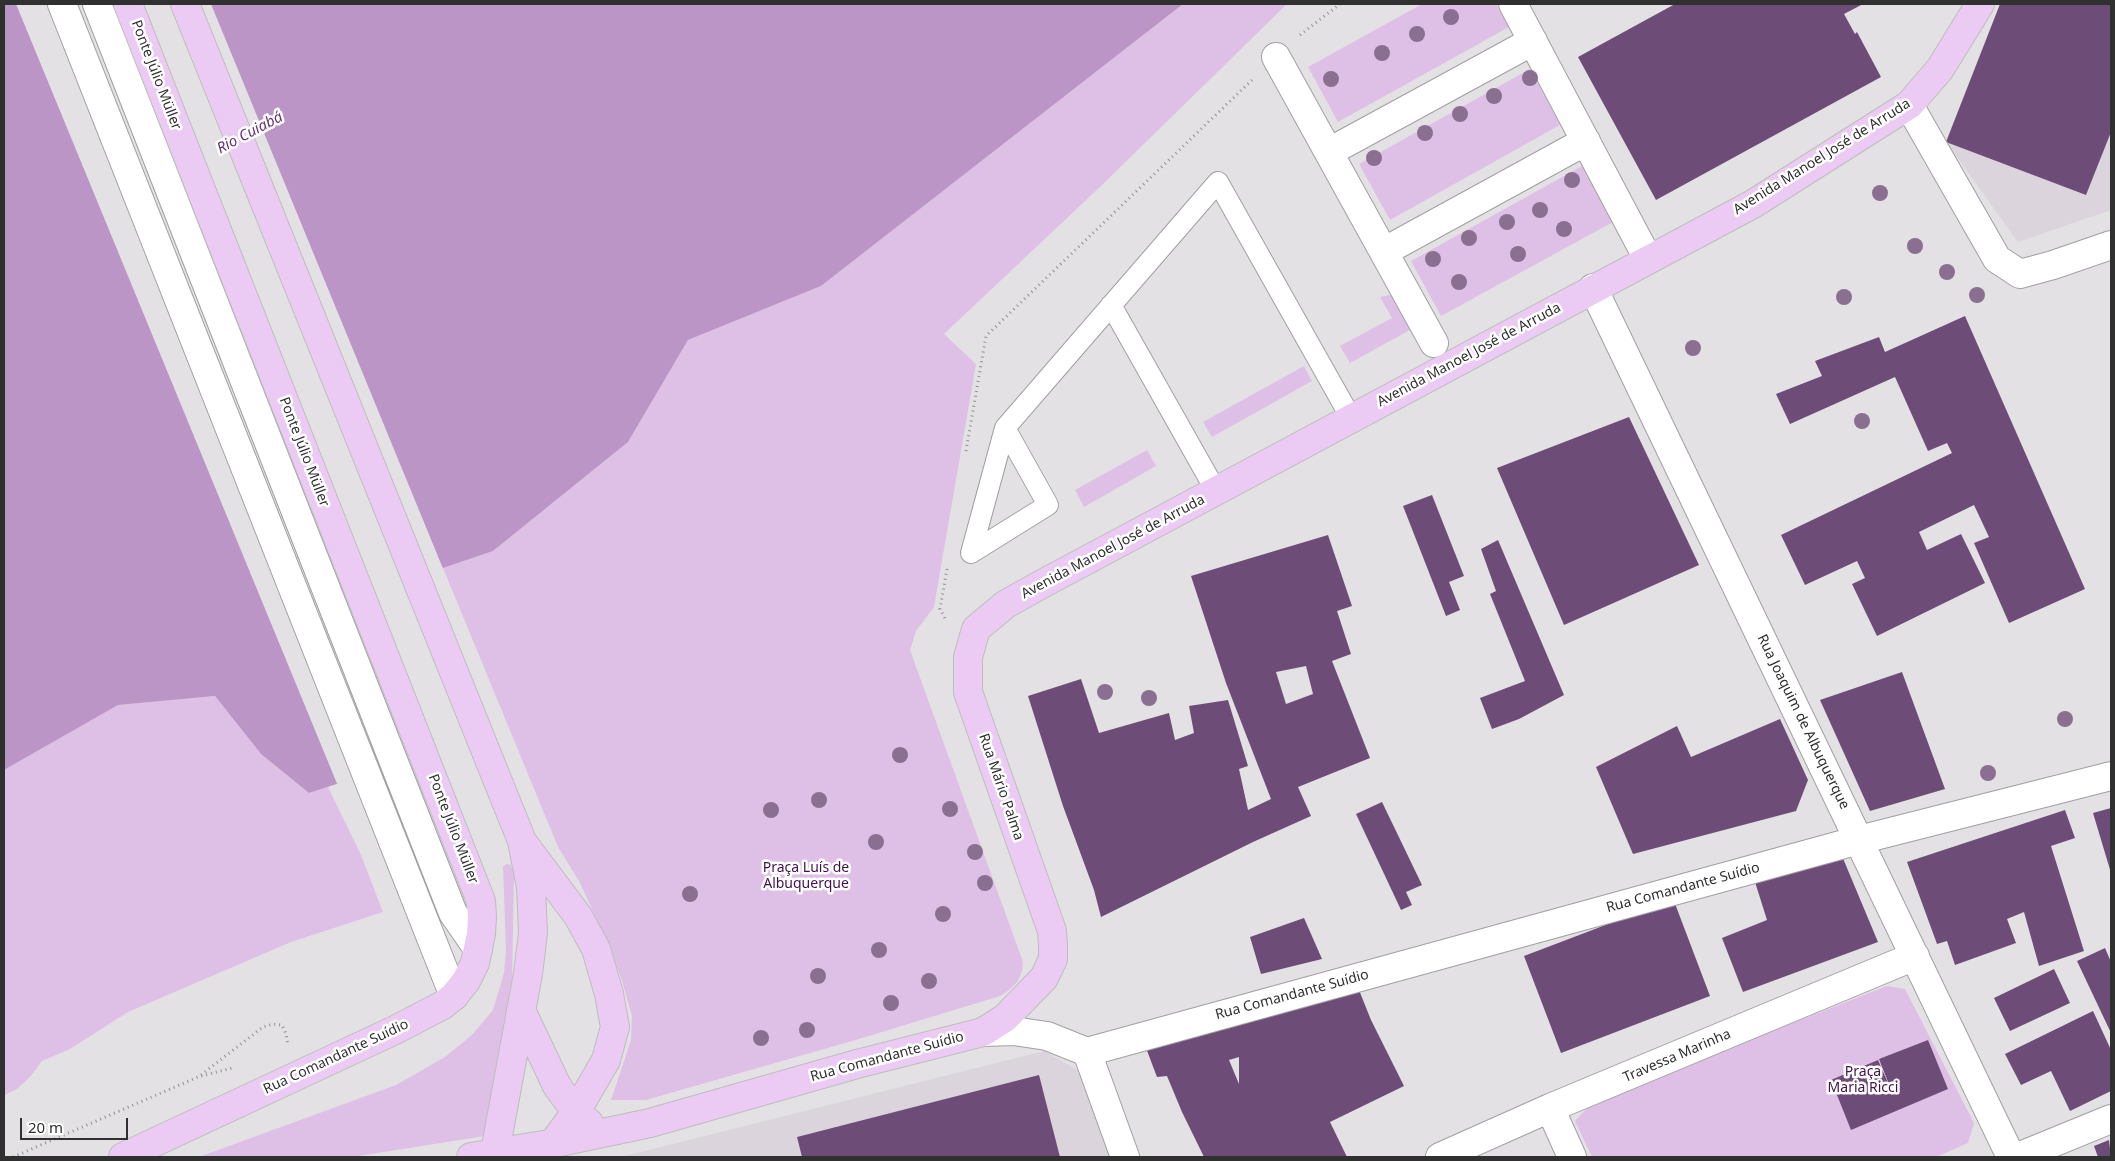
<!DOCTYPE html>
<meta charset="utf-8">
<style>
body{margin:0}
#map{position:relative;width:2115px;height:1161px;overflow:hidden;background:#e3e1e4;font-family:"Noto Sans",sans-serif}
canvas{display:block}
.frame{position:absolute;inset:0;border:5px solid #313031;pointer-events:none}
.scale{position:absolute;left:20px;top:1118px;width:108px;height:22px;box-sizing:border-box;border:2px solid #313031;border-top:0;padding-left:6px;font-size:15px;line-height:18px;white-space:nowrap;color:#313031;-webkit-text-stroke:4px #fff;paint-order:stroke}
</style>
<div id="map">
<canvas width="2115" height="1161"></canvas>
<div class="frame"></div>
<div class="scale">20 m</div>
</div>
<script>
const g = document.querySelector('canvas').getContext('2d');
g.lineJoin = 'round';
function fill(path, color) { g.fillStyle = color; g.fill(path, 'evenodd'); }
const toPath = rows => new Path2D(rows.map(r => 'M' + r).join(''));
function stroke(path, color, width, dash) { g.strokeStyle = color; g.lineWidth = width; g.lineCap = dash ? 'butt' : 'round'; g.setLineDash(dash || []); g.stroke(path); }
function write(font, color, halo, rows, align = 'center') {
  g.font = font + ' "Noto Sans",sans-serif'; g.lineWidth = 5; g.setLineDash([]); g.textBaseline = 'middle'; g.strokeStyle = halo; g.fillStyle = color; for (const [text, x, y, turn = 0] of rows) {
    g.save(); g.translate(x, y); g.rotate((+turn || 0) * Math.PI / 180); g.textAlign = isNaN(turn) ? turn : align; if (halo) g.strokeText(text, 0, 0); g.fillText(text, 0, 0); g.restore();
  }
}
const built = toPath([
 [2000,4,2111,4,2111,210,2018,242,1946,142],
 [1044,1051,1081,1072,1111,1157,621,1157]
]);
const green = toPath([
 [1183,4,1287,4,1102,185,944,334,976,364,934,607,916,631,910,650,1023,962,1022,971,1018,981,1009,990,1000,996,859,1039,646,1100,611,1100,631,1040,632,1016,622,981,610,948,579,881,558,847,443,568,493,551,628,442,688,340,821,286],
 [1422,4,1496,4,1509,27,1338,122,1308,67],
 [1530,69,1560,125,1390,220,1359,164],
 [1582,166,1613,222,1441,316,1411,261],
 [1390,295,1401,300,1417,326,1350,363,1340,346,1392,318,1380,297],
 [1304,366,1312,381,1212,437,1203,422],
 [1147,450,1156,466,1084,507,1075,490],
 [215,696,261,754,309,793,328,787,361,855,383,912,291,942,128,1012,70,1049,42,1061,30,1077,17,1089,4,1095,4,770,118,705],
 [507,864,511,865,514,874,512,988,485,1136,352,1157,199,1157,396,1085,445,1057,472,1035,493,1010,504,973,506,950,503,866],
 [1887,986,1905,989,1974,1123,1968,1143,1936,1157,1592,1157,1575,1121,1594,1101]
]);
const water = toPath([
 [4,4,1183,4,821,286,688,340,628,442,493,551,443,568,423,625,358,777,309,793,261,754,215,696,118,705,4,770]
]);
const pier = toPath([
 [16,4,211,4,444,571,426,626,422,697,393,744,360,779,338,786]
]);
const building = toPath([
 [1675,4,1863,4,1844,14,1855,34,1857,32,1881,77,1656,200,1578,57],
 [2000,4,2111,4,2111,132,2086,195,1946,142],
 [1965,316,2085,589,2009,623,1974,543,1989,537,1974,505,1919,532,1927,550,1961,534,1985,583,1877,636,1852,584,1865,578,1857,561,1805,585,1781,535,1952,453,1947,443,1928,451,1895,377,1790,424,1776,394,1822,376,1815,361,1879,337,1885,352],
 [1629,417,1699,565,1564,625,1497,468],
 [1432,495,1464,576,1449,582,1460,610,1446,616,1403,506],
 [1328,535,1352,606,1337,611,1351,654,1332,661,1370,758,1298,787,1311,816,1253,842,1101,917,1094,890,1063,806,1028,696,1081,679,1099,733,1169,713,1175,740,1194,733,1189,706,1228,700,1248,766,1239,769,1248,810,1271,799,1226,683,1191,576],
 [1306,666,1313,694,1286,704,1276,672],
 [1498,540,1564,695,1519,719,1492,729,1480,698,1525,681,1490,594,1496,591,1481,549],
 [1902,672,1945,789,1870,811,1820,700],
 [1780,719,1808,780,1796,811,1633,854,1596,767,1677,726,1691,757],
 [1382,802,1422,885,1406,892,1412,905,1401,910,1356,814],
 [2111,808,2111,873,2093,813],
 [2065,810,2075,838,2051,846,2084,951,2039,966,2024,912,2007,919,2016,943,1955,965,1947,941,1937,944,1907,862],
 [1842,856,1878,942,1743,992,1722,938,1767,920,1755,882],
 [1674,901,1710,996,1561,1053,1524,956,1645,910],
 [1304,918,1322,959,1261,974,1250,937],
 [2105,948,2111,962,2111,1033,2077,961],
 [2054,969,2070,1003,2010,1031,1994,998],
 [1359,990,1371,1020,1404,1086,1330,1122,1347,1157,1204,1157,1182,1112,1167,1076,1157,1077,1146,1048],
 [1239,1057,1239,1084,1229,1060],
 [2093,1011,2111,1050,2111,1091,2070,1111,2051,1071,2021,1085,2005,1054],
 [1928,1040,1948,1089,1851,1130,1831,1080,1878,1060,1894,1097,1879,1059],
 [1039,1075,1060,1157,802,1157,797,1137],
 [2109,1140,2111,1157,2098,1157,2094,1146]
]);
const path = toPath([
 [1300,35,1340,4],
 [966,451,986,336,1252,80],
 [945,618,940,609,947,569],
 [201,1075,263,1027,273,1024,282,1025,286,1034,288,1045],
 [13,1157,198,1077,232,1068]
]);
const lane = toPath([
 [1111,305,1216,491],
 [1005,428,1048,505,971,553,1005,428,1218,182,1351,418]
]);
const street = toPath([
 [62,4,454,996],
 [97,4,453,913,478,949],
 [1513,4,1648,259],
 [1276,57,1434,343],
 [1909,105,1997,259,2020,274,2053,265,2111,245],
 [1329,152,1533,41],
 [1385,251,1586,141],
 [1593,288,2011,1157],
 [983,1032,1013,1031,1047,1036,1087,1052,1859,840,2111,776],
 [1087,1052,1125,1157],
 [1550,1108,1572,1157],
 [1440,1157,1550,1108,1915,956],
 [2018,1157,2111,1119]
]);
const primary = toPath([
 [185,4,522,841,531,887,533,933,528,974,494,1157],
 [524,844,578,916,596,949,609,994,615,1027,606,1060,576,1112,548,1150],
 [521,1010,557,1086,576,1112,589,1123],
 [123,1157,395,1030,443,1005,454,996,466,981,475,963,481,934,482,917,481,901,128,4],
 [471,1157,555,1143,650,1123,857,1064,983,1032,1005,1018,1044,978,1053,959,1053,946,1052,931,968,692,968,657,976,629,1006,604,1042,584,1753,204,1909,105,1940,69,1980,4]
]);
const trees = [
 [1451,17],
 [1417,34],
 [1382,53],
 [1530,78],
 [1331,79],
 [1494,96],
 [1460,114],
 [1425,133],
 [1374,158],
 [1572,180],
 [1880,193],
 [1540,210],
 [1507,222],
 [1564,229],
 [1469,238],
 [1915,246],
 [1518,254],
 [1433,259],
 [1947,272],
 [1459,282],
 [1977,295],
 [1844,297],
 [1693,348],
 [1862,421],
 [1105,692],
 [1149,698],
 [2065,719],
 [900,755],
 [1988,773],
 [819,800],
 [950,809],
 [771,810],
 [876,842],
 [975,852],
 [985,883],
 [690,894],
 [943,914],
 [879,950],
 [818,976],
 [929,981],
 [891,1003],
 [807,1030],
 [761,1038]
];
const streetNames = [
 ["Ponte Júlio Müller",156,75,69],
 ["Avenida Manoel José de Arruda",1822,157,-32],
 ["Avenida Manoel José de Arruda",1469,355,-28],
 ["Ponte Júlio Müller",304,452,69],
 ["Avenida Manoel José de Arruda",1113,547,-28],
 ["Rua Joaquim de Albuquerque",1803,722,64],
 ["Rua Mário Palma",1001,787,71],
 ["Ponte Júlio Müller",453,829,69],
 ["Rua Comandante Suídio",1683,888,-15],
 ["Rua Comandante Suídio",1292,995,-15],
 ["Travessa Marinha",1677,1056,-23],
 ["Rua Comandante Suídio",336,1057,-25],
 ["Rua Comandante Suídio",887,1057,-15]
];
const parkNames = [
 ["Praça Luís de",806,868],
 ["Albuquerque",806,884],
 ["Praça",1863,1072],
 ["Maria Ricci",1863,1088]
];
const waterNames = [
 ["Rio Cuiabá",250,133,-28]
];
fill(built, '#dbd4dd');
fill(green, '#dec0e6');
fill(water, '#bb95c6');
fill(pier, '#e3e1e4');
fill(building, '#6e4c78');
stroke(lane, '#a19fa2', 22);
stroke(street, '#a19fa2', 30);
stroke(primary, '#bdbdbd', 30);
stroke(path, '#919092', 3, [1, 4]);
stroke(lane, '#fff', 20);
stroke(street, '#fff', 28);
stroke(primary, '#ebcbf4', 28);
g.fillStyle = '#8a6f91';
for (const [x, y] of trees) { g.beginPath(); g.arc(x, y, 8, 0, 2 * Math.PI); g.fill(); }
write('14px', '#313031', '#fff', streetNames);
write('14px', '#41114d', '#fff', parkNames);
write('italic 15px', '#653572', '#fff', waterNames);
</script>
